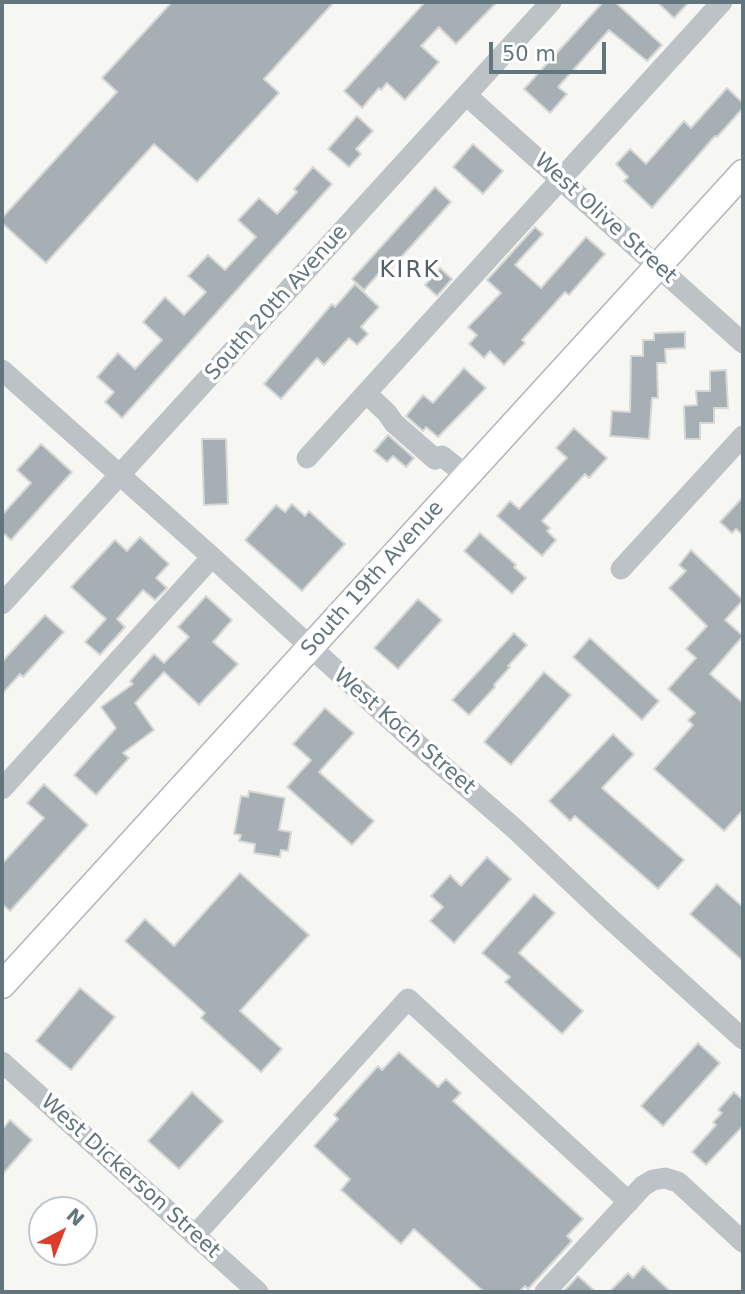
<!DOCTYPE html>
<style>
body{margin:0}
#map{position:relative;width:745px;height:1294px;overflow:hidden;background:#f6f6f3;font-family:"DejaVu Sans",sans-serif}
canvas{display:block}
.frame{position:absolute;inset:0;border:4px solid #62757d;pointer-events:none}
.north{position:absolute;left:28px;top:1196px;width:70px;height:70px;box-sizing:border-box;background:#fff;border:2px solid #c0c8cb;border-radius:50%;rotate:42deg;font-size:19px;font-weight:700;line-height:28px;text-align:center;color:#62757d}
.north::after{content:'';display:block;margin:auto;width:24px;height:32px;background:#dc3d2d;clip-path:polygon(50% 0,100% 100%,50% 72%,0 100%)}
.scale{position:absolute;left:489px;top:42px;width:117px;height:32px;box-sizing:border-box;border:4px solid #62757d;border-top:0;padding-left:9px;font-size:21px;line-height:24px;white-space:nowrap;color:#62757d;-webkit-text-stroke:5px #fff;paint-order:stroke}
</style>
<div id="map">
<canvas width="745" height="1294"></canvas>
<div class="frame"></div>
<div class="north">N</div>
<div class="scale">50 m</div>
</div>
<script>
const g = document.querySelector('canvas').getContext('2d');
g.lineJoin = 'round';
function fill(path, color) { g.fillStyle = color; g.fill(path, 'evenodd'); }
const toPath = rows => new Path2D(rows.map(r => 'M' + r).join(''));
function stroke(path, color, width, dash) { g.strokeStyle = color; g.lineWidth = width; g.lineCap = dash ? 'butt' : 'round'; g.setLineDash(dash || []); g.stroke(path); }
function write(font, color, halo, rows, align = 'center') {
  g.font = font + ' "DejaVu Sans",sans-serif'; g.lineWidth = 7; g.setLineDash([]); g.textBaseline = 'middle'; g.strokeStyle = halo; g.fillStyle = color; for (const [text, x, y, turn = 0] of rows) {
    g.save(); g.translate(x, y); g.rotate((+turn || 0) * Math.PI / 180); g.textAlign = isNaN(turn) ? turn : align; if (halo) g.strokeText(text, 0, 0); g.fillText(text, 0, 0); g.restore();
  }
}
const building = toPath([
 [172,2,334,2,264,79,279,93,197,182,154,144,46,263,2,223,2,218,117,92,102,78,172,2],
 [425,2,497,2,456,44,439,27,421,46,439,62,405,100,387,83,381,90,379,88,362,108,344,91,425,2],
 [603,2,615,2,662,45,647,61,609,30,558,87,567,94,550,113,524,89,603,2],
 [657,2,689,2,674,18,657,2],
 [727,88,743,103,743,108,717,137,715,136,652,208,624,181,628,177,616,164,630,149,646,164,684,121,691,128,727,88],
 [357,116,373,131,356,149,361,154,349,167,328,149,357,116],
 [473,144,503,171,483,194,453,167,473,144],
 [313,167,332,184,122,418,105,402,114,392,97,377,118,353,135,369,162,340,143,322,165,297,184,315,206,292,188,276,208,255,225,270,256,237,238,220,259,198,277,214,297,192,294,189,313,167],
 [435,187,451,202,385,275,381,271,364,290,352,279,435,187],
 [535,227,543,234,515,265,541,288,586,237,605,254,569,295,565,292,522,340,525,343,504,365,490,351,484,358,469,344,477,335,468,327,501,293,487,280,535,227],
 [440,268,452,279,437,296,425,285,440,268],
 [355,284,379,307,361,327,368,334,357,345,349,338,324,365,317,358,281,399,264,384,332,304,335,307,355,284],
 [685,332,685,348,665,349,666,363,657,363,658,398,652,398,649,439,610,436,612,411,630,412,631,356,643,356,643,340,654,340,654,333,685,332],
 [464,368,486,388,438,437,426,427,423,431,406,416,423,395,433,403,464,368],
 [726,370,728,408,714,408,714,423,700,423,700,439,685,439,684,406,697,405,696,391,710,391,710,371,726,370],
 [574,428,607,458,589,478,585,474,542,521,550,528,547,531,556,540,542,556,497,516,510,501,519,509,567,458,556,448,574,428],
 [388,435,414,458,406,467,393,456,387,462,374,451,388,435],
 [202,439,226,439,228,504,204,505,202,439],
 [41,444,72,472,11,540,2,532,2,515,31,483,17,470,41,444],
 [743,497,743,535,736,529,732,533,720,522,743,497],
 [292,504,305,516,309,511,345,544,302,591,245,540,276,505,285,512,292,504],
 [480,533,516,565,514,567,526,578,512,594,464,551,480,533],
 [140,537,169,564,156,578,167,588,155,600,143,590,117,619,125,627,100,655,85,642,106,619,71,587,115,540,127,551,140,537],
 [691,550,743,600,725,620,743,636,710,674,743,703,743,810,724,831,654,769,693,725,688,720,695,713,668,689,696,658,686,649,707,626,669,588,686,571,679,565,691,550],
 [206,596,232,620,213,642,238,664,199,705,164,672,135,703,154,730,123,753,129,758,96,795,74,775,116,728,101,707,133,684,130,681,154,654,164,663,189,637,178,627,206,596],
 [418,599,442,620,398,669,374,648,418,599],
 [45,615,64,632,23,677,20,674,2,694,2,662,45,615],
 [514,633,527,645,508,666,510,667,494,685,495,687,469,715,452,700,514,633],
 [590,638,659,701,642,720,573,657,590,638],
 [544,672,571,695,511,765,484,742,544,672],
 [325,708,354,733,319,772,374,821,352,845,287,787,311,760,293,744,325,708],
 [613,734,634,754,602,788,684,860,658,889,575,816,570,821,549,801,613,734],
 [44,784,88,825,10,911,2,904,2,864,44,818,27,803,44,784],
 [249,791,285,798,279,830,291,832,288,851,281,850,280,857,254,853,255,844,239,841,241,835,234,834,241,796,248,797,249,791],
 [487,857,511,879,454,943,430,921,443,907,431,896,450,875,461,886,487,857],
 [240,873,309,935,240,1011,282,1049,261,1072,201,1018,205,1013,125,941,145,919,174,946,240,873],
 [717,884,743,907,743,961,690,914,717,884],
 [534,894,555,913,519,953,583,1011,562,1034,505,982,510,977,482,953,534,894],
 [80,988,115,1017,71,1070,36,1041,80,988],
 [698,1043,720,1063,663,1126,641,1106,698,1043],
 [399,1052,438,1087,446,1079,461,1093,453,1101,583,1219,567,1236,572,1241,528,1289,525,1286,519,1292,484,1292,414,1229,401,1244,341,1190,350,1179,314,1146,338,1119,334,1115,378,1066,382,1070,399,1052],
 [192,1092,223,1121,179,1169,148,1141,192,1092],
 [734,1092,743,1100,743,1126,706,1165,692,1152,716,1125,713,1122,722,1113,718,1110,734,1092],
 [10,1120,32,1140,2,1175,2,1130,10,1120],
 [643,1266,671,1292,609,1292,628,1273,633,1278,643,1266],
 [578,1276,596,1292,563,1292,578,1276]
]);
const minor = toPath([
 [466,95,743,343],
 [2,370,212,557,407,735,515,829,605,914,743,1039],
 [366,393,387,413,394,423,435,459,442,456,466,475],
 [307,458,722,2],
 [621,569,743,436],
 [2,604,551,2],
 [2,789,212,557],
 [2,1062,258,1292],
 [196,1234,408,999,629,1202],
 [545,1292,643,1186,653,1180,665,1178,678,1182,743,1242]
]);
const major = toPath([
 [2,985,743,173]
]);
const streetNames = [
 ["West Olive Street",605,219,42],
 ["South 20th Avenue",277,303,-48],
 ["South 19th Avenue",373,579,-48],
 ["West Koch Street",404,732,41],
 ["West Dickerson Street",130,1177,42]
];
const neighbourhoodNames = [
 ["KIRK",410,271]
];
fill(building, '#a6b0b4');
stroke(building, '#d7d7d5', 2);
stroke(major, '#b0b6b9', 29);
stroke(minor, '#bcc2c5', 21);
stroke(major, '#fff', 26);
write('21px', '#62757d', '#fff', streetNames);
g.letterSpacing = '2px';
write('23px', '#546268', '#fff', neighbourhoodNames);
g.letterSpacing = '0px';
</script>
